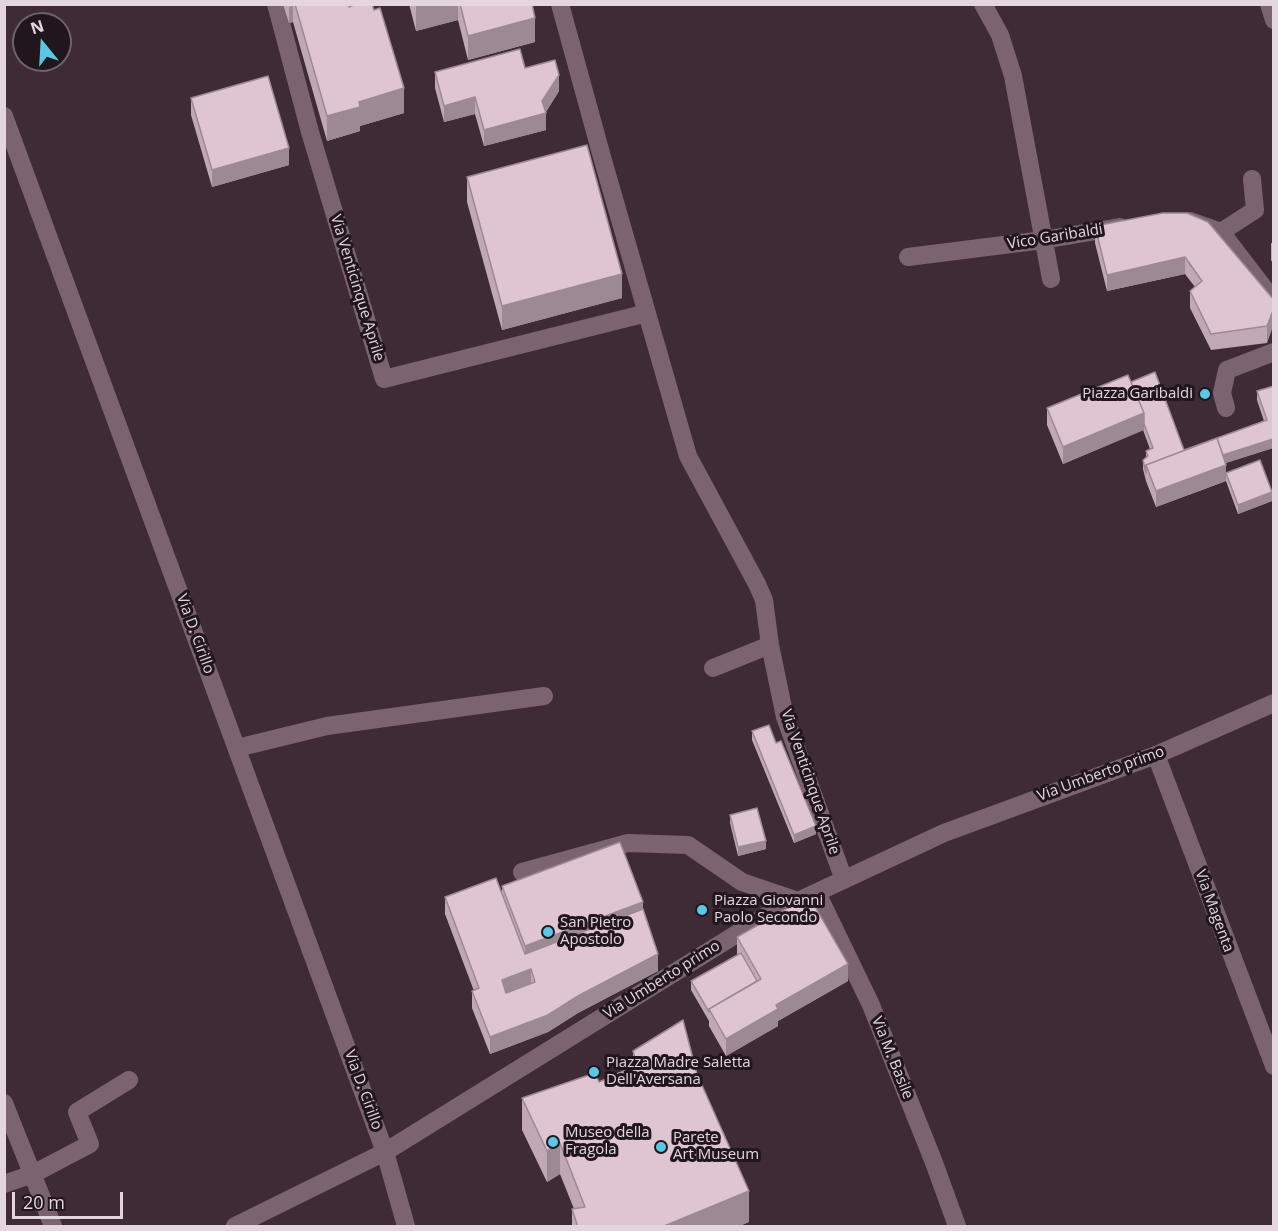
<!DOCTYPE html>
<style>
body{margin:0}
#map{position:relative;width:1278px;height:1231px;overflow:hidden;background:#3f2b36;font-family:"Open Sans",sans-serif}
canvas{display:block}
.frame{position:absolute;inset:0;border:6px solid #e3d6dd;pointer-events:none}
.north{position:absolute;left:12px;top:12px;width:60px;height:60px;box-sizing:border-box;background:#20161b;border:2px solid #6e6369;border-radius:50%;rotate:342deg;font-size:16px;font-weight:700;line-height:24px;text-align:center;color:#e3d6dd}
.north::after{content:'';display:block;margin:auto;width:21px;height:27px;background:#59c8e4;clip-path:polygon(50% 0,100% 100%,50% 72%,0 100%)}
.scale{position:absolute;left:12px;top:1192px;width:111px;height:27px;box-sizing:border-box;border:3px solid #e3d6dd;border-top:0;padding-left:8px;font-size:18px;line-height:21px;white-space:nowrap;color:#e3d6dd;-webkit-text-stroke:4px #20161b;paint-order:stroke}
</style>
<div id="map">
<canvas width="1278" height="1231"></canvas>
<div class="frame"></div>
<div class="north">N</div>
<div class="scale">20 m</div>
</div>
<script>
const g = document.querySelector('canvas').getContext('2d');
g.lineJoin = 'round';
const toPath = rows => new Path2D(rows.map(r => 'M' + r).join(''));
function stroke(path, color, width, dash) { g.strokeStyle = color; g.lineWidth = width; g.lineCap = dash ? 'butt' : 'round'; g.setLineDash(dash || []); g.stroke(path); }
function fill(path, color) { g.fillStyle = color; g.fill(path, 'evenodd'); }
function write(font, color, halo, rows, align = 'center') {
  g.font = font + ' "Open Sans",sans-serif'; g.lineWidth = 6; g.setLineDash([]); g.textBaseline = 'middle'; g.strokeStyle = halo; g.fillStyle = color; for (const [text, x, y, turn = 0] of rows) {
    g.save(); g.translate(x, y); g.rotate((+turn || 0) * Math.PI / 180); g.textAlign = isNaN(turn) ? turn : align; if (halo) g.strokeText(text, 0, 0); g.fillText(text, 0, 0); g.restore();
  }
}
const minor = toPath([
 [276,4,310,132,384,379,647,313],
 [560,4,602,157,688,456,757,584,764,600,770,645,785,717,844,880],
 [983,4,1000,35,1013,76,1051,279],
 [1269,4,1274,20],
 [4,116,385,1152,406,1226],
 [1190,221,1221,232,1274,301],
 [1221,232,1255,210,1252,179],
 [908,257,1043,240,1120,227],
 [1226,408,1222,393,1227,370,1274,352],
 [713,668,770,645],
 [237,748,327,726,544,696],
 [1156,755,1274,1066],
 [522,872,628,843,688,845,742,882,798,901],
 [817,893,871,1005,933,1160,957,1226],
 [4,1103,53,1226],
 [4,1184,33,1174,90,1144,77,1112,129,1080],
 [235,1226,385,1152,764,917,944,833,1156,755,1274,703]
]);
const wall = toPath([
 [283,4,353,4,349,6,404,113,360,126,360,131,327,141,293,22,289,23],
 [409,4,532,4,535,42,468,60,458,20,416,31],
 [525,68,559,91,545,113,546,130,484,146,475,114,444,122,435,88,435,72],
 [191,98,289,165,212,187,191,115],
 [467,177,622,298,502,330,467,202],
 [1163,213,1274,300,1267,343,1211,350,1190,308,1190,291,1195,287,1185,274,1107,291,1095,243,1095,226],
 [1271,243,1274,243,1274,266,1271,260],
 [1131,382,1184,450,1264,421,1257,400,1257,391,1274,386,1274,449,1273,448,1225,463,1226,473,1272,501,1238,514,1226,481,1156,507,1146,481,1143,469,1143,460,1146,458,1146,451,1150,449,1143,430,1063,464,1047,425,1047,408],
 [752,731,816,834,794,843,752,740],
 [730,815,766,849,738,856,730,823],
 [502,886,643,909,658,971,578,1013,548,1032,490,1054,472,1008,472,991,474,991,445,914,445,897,502,893],
 [737,937,848,981,778,1021,778,1026,726,1056,709,1026,709,1021,691,990,691,981,737,955],
 [633,1051,697,1074,749,1222,737,1227,572,1227,572,1209,574,1209,560,1174,547,1182,522,1130,522,1098,599,1082,633,1067]
]);
const shadedWall = toPath([
 [423,4,458,4,458,20,416,31,416,6],
 [293,5,293,22,289,23,289,7],
 [535,18,535,42,468,60,468,36],
 [559,75,559,91,545,114,546,113,546,130,484,146,484,130,542,101],
 [404,88,404,113,360,126,360,131,327,141,327,116,359,102],
 [475,97,475,114,444,122,444,106],
 [289,148,289,165,212,187,212,170],
 [1185,257,1185,274,1107,291,1107,275],
 [622,274,622,298,502,330,502,306],
 [1274,308,1274,324,1267,343,1267,326],
 [1144,413,1144,430,1063,464,1063,447],
 [1273,439,1273,448,1220,465,1220,456],
 [1226,465,1226,481,1156,507,1156,491],
 [1272,492,1272,501,1238,514,1238,505],
 [816,826,816,834,794,843,794,835],
 [766,841,766,849,738,856,738,847],
 [643,902,643,926,525,970,525,946],
 [658,954,658,971,578,1013,548,1032,490,1054,490,1037,578,996],
 [848,964,848,981,778,1021,778,1026,726,1056,726,1039,776,1005],
 [531,969,531,986,502,997,502,980],
 [560,1143,560,1174,547,1182,547,1151],
 [749,1191,749,1222,737,1227,662,1227]
]);
const building = toPath([
 [295,4,349,4,349,7,356,4,372,4,374,10,380,8,404,88,359,102,360,107,327,116,295,4],
 [460,4,532,4,535,18,468,36,460,4],
 [520,49,525,68,555,60,559,75,542,101,546,113,484,130,475,97,444,106,435,72,520,49],
 [268,76,289,148,212,170,191,98,268,76],
 [587,145,622,274,502,306,467,177,587,145],
 [1163,213,1187,213,1208,222,1274,300,1274,308,1267,326,1211,334,1190,291,1202,281,1185,257,1107,275,1095,226,1163,213],
 [1155,372,1184,450,1267,420,1257,391,1274,386,1274,440,1273,439,1223,455,1217,438,1146,465,1146,473,1143,460,1148,456,1146,451,1153,448,1144,424,1144,413,1131,382,1155,372],
 [1128,375,1144,413,1063,447,1047,408,1128,375],
 [1217,438,1226,465,1156,491,1146,465,1217,438],
 [1260,460,1272,492,1238,505,1226,473,1260,460],
 [769,725,776,743,781,741,816,826,794,835,752,731,769,725],
 [757,808,766,841,738,847,730,815,757,808],
 [620,842,643,902,525,946,502,886,620,842],
 [496,878,525,954,643,909,658,954,578,996,548,1015,490,1037,472,991,479,988,445,897,496,878],
 [531,969,535,982,506,993,502,980,531,969],
 [809,896,848,964,776,1005,778,1009,726,1039,709,1009,761,979,737,937,809,896],
 [741,953,757,981,709,1009,709,1012,691,981,741,953],
 [683,1020,697,1074,749,1191,662,1227,578,1227,572,1209,585,1207,560,1143,547,1151,522,1098,595,1073,599,1082,637,1065,633,1051,683,1020]
]);
const markers = [
 [1205,394,6,"#59c8e4"],
 [702,910,6,"#59c8e4"],
 [548,932,6,"#59c8e4"],
 [594,1072,6,"#59c8e4"],
 [553,1142,6,"#59c8e4"],
 [661,1147,6,"#59c8e4"]
];
const streetNames = [
 ["Vico Garibaldi",1055,237,-9],
 ["Via Venticinque Aprile",357,288,73],
 ["Via D. Cirillo",195,634,70],
 ["Via Umberto primo",1101,774,-20],
 ["Via Venticinque Aprile",810,782,71],
 ["Via Magenta",1214,911,70],
 ["Via Umberto primo",662,980,-32],
 ["Via M. Basile",892,1058,68],
 ["Via D. Cirillo",363,1090,70]
];
const poiNames = [
 ["Piazza Garibaldi",1193,394,"right"],
 ["Piazza Giovanni",714,901],
 ["Paolo Secondo",714,918],
 ["San Pietro",560,923],
 ["Apostolo",560,940],
 ["Piazza Madre Saletta",606,1063],
 ["Dell'Aversana",606,1080],
 ["Museo della",565,1133],
 ["Fragola",565,1150],
 ["Parete",673,1138],
 ["Art Museum",673,1155]
];
stroke(minor, '#7b6470', 18);
fill(wall, '#c0a9b5');
fill(shadedWall, '#9c8993');
fill(building, '#dfc4d2');
stroke(building, '#9c8993', 1.5);
for (const [x, y, r, color] of markers) { const dot = new Path2D(); dot.arc(x, y, r, 0, 2 * Math.PI); g.fillStyle = color; g.fill(dot); stroke(dot, '#20161b', 2); }
write('15px', '#e3d6dd', '#20161b', streetNames);
write('15px', '#e3d6dd', '#20161b', poiNames, 'left');
</script>
